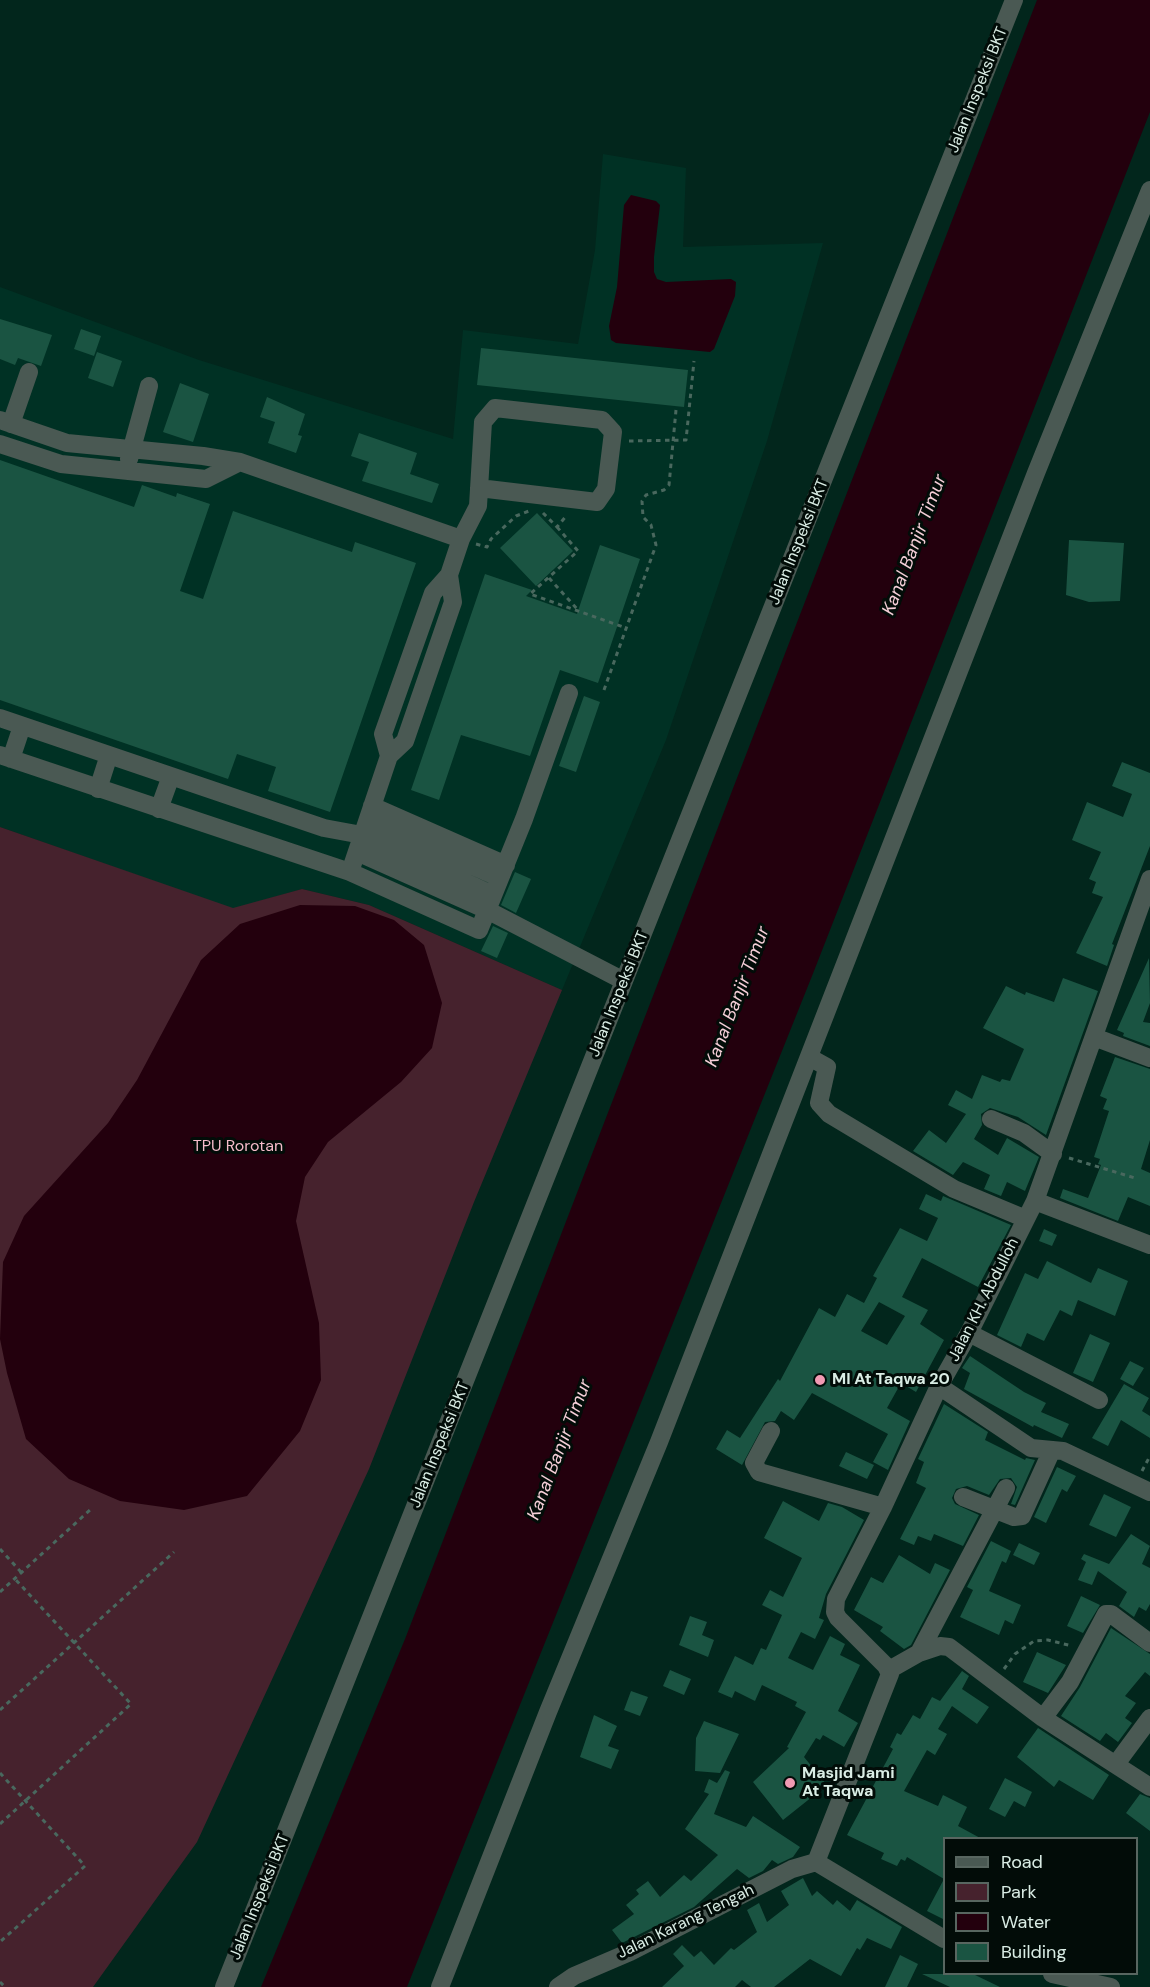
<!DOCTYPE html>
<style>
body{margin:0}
#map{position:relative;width:1150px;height:1987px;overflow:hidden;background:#02261c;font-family:"DM Sans",sans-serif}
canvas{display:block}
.legend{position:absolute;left:943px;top:1837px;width:195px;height:138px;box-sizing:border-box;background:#020c08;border:2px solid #586660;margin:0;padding:8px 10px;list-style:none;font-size:18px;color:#daede5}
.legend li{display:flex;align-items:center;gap:12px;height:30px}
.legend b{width:30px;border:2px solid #586660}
</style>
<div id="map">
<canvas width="1150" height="1987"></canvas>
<ul class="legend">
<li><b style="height:8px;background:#4a5953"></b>Road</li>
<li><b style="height:16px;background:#46222d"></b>Park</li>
<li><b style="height:16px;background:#23000d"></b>Water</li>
<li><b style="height:16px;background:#1a5442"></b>Building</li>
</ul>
</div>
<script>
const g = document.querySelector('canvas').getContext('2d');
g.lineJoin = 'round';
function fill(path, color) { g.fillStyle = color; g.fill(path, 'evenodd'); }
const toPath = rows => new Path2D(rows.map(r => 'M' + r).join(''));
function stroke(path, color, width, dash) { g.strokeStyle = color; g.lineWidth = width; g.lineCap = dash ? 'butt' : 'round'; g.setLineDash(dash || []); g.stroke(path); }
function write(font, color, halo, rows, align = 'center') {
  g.font = font + ' "DM Sans",sans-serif'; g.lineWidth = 6; g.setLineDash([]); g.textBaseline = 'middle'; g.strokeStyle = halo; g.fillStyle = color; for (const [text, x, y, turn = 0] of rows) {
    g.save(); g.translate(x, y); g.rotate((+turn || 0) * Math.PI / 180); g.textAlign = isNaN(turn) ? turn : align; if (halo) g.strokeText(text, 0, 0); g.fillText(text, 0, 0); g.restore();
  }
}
const built = toPath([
 [603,154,686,168,683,247,823,243,767,441,666,740,562,990,369,905,302,889,233,909,0,827,0,287,199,360,453,439,463,330,578,344,595,250]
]);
const green = toPath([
 [0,827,233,908,302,889,369,905,562,990,474,1202,369,1469,197,1842,93,1987,0,1987]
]);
const water = toPath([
 [1037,0,1150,0,1150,112,812,976,407,1987,261,1987,405,1639],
 [631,195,656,201,660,205,654,257,654,272,657,279,666,282,731,279,736,282,735,296,714,349,710,352,616,343,611,340,609,326,617,287,624,205],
 [300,905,355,906,394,920,424,945,442,1003,432,1048,401,1082,328,1142,305,1177,296,1221,319,1323,321,1380,300,1431,247,1496,184,1510,120,1501,69,1479,26,1439,7,1373,0,1339,3,1262,24,1216,108,1123,137,1080,201,960,240,924]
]);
const building = toPath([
 [0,319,52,335,41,366,18,358,15,365,0,359],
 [81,329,101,336,94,356,74,349],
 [481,348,688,370,684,407,477,385],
 [97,352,122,361,113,387,88,378],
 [180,383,209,394,193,442,163,432],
 [267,397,305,414,298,435,302,436,296,453,268,443,275,422,260,417],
 [359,433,417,453,410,474,439,484,432,503,362,481,369,462,351,456],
 [0,460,134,507,142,485,176,497,177,493,210,504,180,591,203,599,233,511,352,552,355,542,416,563,330,812,268,791,276,767,237,754,228,779,0,700],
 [537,513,573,551,536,586,500,548],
 [1069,540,1124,543,1120,601,1089,602,1066,595],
 [600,545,640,559,598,683,560,670,530,756,461,735,439,800,411,790,485,574,532,590,526,596,577,614],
 [584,696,600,702,576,772,559,766],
 [1122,762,1150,773,1150,846,1112,944,1114,945,1107,966,1076,953,1103,897,1092,893,1096,882,1089,879,1101,852,1072,840,1087,802,1123,817,1132,794,1112,786],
 [515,872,531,879,516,913,501,905],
 [493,926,508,933,497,958,481,951],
 [1149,958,1150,1003,1143,1022,1150,1023,1150,1046,1123,1036,1124,1033,1117,1030],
 [1063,978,1098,991,1046,1135,1018,1117,990,1108,981,1114,982,1125,974,1139,998,1155,1007,1138,1039,1157,1025,1191,1007,1182,1001,1196,984,1189,990,1175,963,1162,953,1175,913,1151,929,1130,946,1143,966,1114,948,1105,956,1090,972,1099,982,1075,1000,1082,1002,1079,1010,1081,1024,1049,983,1028,1006,986,1025,995,1026,992,1054,1002],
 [1115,1057,1150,1069,1150,1140,1141,1169,1150,1173,1150,1206,1128,1197,1118,1221,1060,1198,1063,1189,1088,1198,1101,1165,1098,1164,1100,1159,1094,1157,1109,1111,1103,1109,1107,1099,1100,1096],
 [926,1194,941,1201,943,1196,1011,1225,978,1287,922,1258,902,1297,928,1310,920,1324,944,1340,916,1392,901,1383,887,1408,910,1421,888,1470,873,1462,888,1434,812,1393,794,1420,781,1411,775,1421,765,1422,742,1465,716,1449,727,1430,740,1438,778,1379,780,1381,819,1308,835,1317,847,1294,864,1303,877,1278,873,1276,900,1228,927,1241,938,1218,919,1209],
 [879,1302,905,1316,887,1345,861,1331],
 [1044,1229,1057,1235,1052,1246,1039,1241],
 [1047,1261,1091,1283,1098,1268,1128,1281,1115,1316,1078,1300,1072,1316,1060,1310,1044,1341,1027,1333,1021,1347,997,1335,1025,1273,1038,1279],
 [1090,1334,1110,1343,1093,1382,1073,1373],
 [970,1356,1024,1392,1046,1403,1041,1412,1069,1424,1062,1438,1034,1425,1033,1427,964,1389,970,1373,962,1368],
 [1130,1361,1144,1368,1133,1386,1120,1379],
 [1124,1384,1149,1398,1142,1411,1150,1416,1150,1438,1121,1420,1108,1446,1092,1438],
 [944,1404,988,1432,985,1440,1025,1460,1026,1458,1035,1460,1015,1505,1011,1504,1017,1487,1011,1478,1000,1479,989,1495,967,1486,956,1489,952,1498,955,1504,979,1515,963,1546,934,1534,931,1541,918,1536,914,1545,900,1539,926,1488,916,1483,924,1462,918,1459],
 [846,1452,874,1465,867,1479,839,1466],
 [1057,1467,1076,1476,1067,1492,1062,1489,1046,1523,1034,1517],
 [1104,1494,1131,1507,1116,1537,1089,1525],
 [783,1501,819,1521,828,1503,842,1507,864,1520,826,1594,819,1618,824,1620,815,1639,801,1632,788,1658,813,1670,830,1636,845,1644,840,1655,860,1665,838,1711,858,1723,844,1747,823,1735,820,1740,816,1738,804,1757,827,1785,783,1820,753,1782,789,1748,787,1747,806,1712,795,1706,797,1702,762,1685,755,1701,735,1691,732,1698,718,1692,735,1656,753,1665,761,1648,766,1650,782,1615,762,1605,770,1590,783,1597,802,1558,764,1538],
 [1131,1534,1150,1546,1142,1564,1150,1568,1150,1604,1146,1611,1139,1607,1134,1617,1119,1606,1127,1592,1098,1571,1092,1585,1078,1580,1086,1562,1081,1559,1084,1554,1109,1564],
 [991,1541,1011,1551,1006,1563,1002,1561,989,1591,1021,1605,1013,1624,1005,1620,999,1635,960,1617,973,1590,967,1587],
 [1019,1543,1040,1553,1034,1565,1013,1555],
 [899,1555,930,1574,935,1563,950,1570,911,1645,904,1649,880,1631,883,1627,854,1610,871,1577,883,1583],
 [1081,1596,1100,1605,1083,1633,1067,1626],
 [690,1616,707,1622,702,1635,714,1640,708,1657,679,1645],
 [1111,1628,1150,1654,1150,1676,1145,1672,1125,1696,1136,1703,1125,1718,1132,1723,1118,1742,1106,1733,1100,1741,1061,1716,1080,1687],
 [1037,1652,1066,1665,1048,1693,1023,1682],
 [670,1670,691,1679,684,1695,663,1686],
 [962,1671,969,1676,962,1689,989,1707,977,1724,952,1706,938,1729,947,1734,935,1755,927,1750,904,1791,938,1806,943,1795,967,1807,958,1826,982,1839,945,1839,945,1920,927,1911,944,1879,907,1857,905,1861,901,1859,897,1866,881,1859,884,1853,847,1835,893,1749,890,1747,897,1733,901,1735,913,1715,920,1719,932,1697,940,1701],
 [631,1691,648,1697,640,1716,624,1710],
 [594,1715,617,1726,608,1746,619,1750,611,1769,580,1757],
 [704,1721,739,1734,720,1773,695,1771,696,1738],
 [1038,1728,1109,1775,1093,1800,1059,1780,1054,1787,1017,1757],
 [725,1770,730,1772,714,1814,746,1827,753,1816,800,1847,793,1857,778,1864,772,1860,763,1871,749,1878,737,1869,694,1907,622,1943,612,1930,634,1914,626,1905,639,1894,636,1890,648,1881,660,1897,684,1875,691,1881,718,1855,685,1829,709,1794,704,1792,709,1779,717,1783],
 [1005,1778,1032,1792,1025,1807,1014,1801,1005,1817,989,1809],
 [1140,1794,1150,1798,1150,1831,1126,1813],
 [803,1878,812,1896,817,1891,833,1905,837,1900,850,1911,857,1900,902,1927,891,1949,867,1938,860,1950,857,1948,841,1976,810,1959,774,1987,751,1987,742,1980,735,1987,662,1987,684,1966,673,1954,682,1945,694,1957,701,1951,714,1965,731,1948,734,1950,757,1932,747,1910,759,1903,767,1922,789,1905,781,1891],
 [900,1955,918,1964,907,1987,885,1987],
 [922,1974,973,1974,1000,1987,950,1987]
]);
const path = toPath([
 [629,441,686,440,694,361],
 [543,513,557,527,567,515],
 [557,527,578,551,530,594,626,628],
 [476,544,487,547,491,539,516,516,529,511],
 [549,578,579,611],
 [604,690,656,545,651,525,643,517,642,501,646,495,664,490,669,485,676,410],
 [1069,1158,1135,1178],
 [1142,1471,1150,1456],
 [0,1549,21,1572],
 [0,1592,90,1510],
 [1004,1669,1015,1654,1034,1641,1048,1640,1072,1646],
 [0,1710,174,1552],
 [0,1773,85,1866,0,1942],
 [0,1824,131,1704,15,1579],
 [0,1982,5,1987]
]);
const minor = toPath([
 [0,420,67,443,203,456,240,462,461,539],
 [11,424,29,372],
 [0,444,61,464,206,479,240,462],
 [129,459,149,386],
 [0,718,324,828,362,835,493,895],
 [0,755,350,872,479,930,524,819,569,693],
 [389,756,383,734,433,593,449,575,461,539,478,506,483,422,495,408,602,420,613,432,606,489,597,502,479,488],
 [11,759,22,726],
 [98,789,109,755],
 [372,806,506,865],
 [159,809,171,776],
 [368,819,500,878],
 [357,852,487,910,624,981],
 [350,872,389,756,405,741,453,602,449,575],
 [1094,1037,1150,1058],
 [809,1057,827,1067,819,1103,829,1114,954,1189,1026,1219],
 [991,1119,1024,1133,1053,1154],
 [1035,1201,1150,1245],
 [969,1333,1099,1400],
 [939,1386,1031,1448,1063,1451,1150,1492],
 [771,1431,754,1463,759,1472,883,1507],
 [963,1497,1014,1517,1022,1516,1052,1450],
 [919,1653,1006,1488],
 [889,1670,919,1653,940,1646,949,1647,1043,1718,1150,1787],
 [1043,1718,1070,1682,1106,1614,1111,1614,1150,1643],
 [1116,1764,1150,1718],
 [816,1862,890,1674,886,1666,838,1618,835,1612,836,1599,883,1507,939,1386,969,1333,1035,1201,1150,879],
 [816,1862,944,1939],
 [1052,1974,1111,1987],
 [224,1987,1014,0],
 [440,1987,548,1712,659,1442,1036,473,1150,190],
 [558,1987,574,1976,630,1952,792,1869,816,1862]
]);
const markers = [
 [820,1380,6,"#f19ab3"],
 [790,1783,6,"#f19ab3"]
];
const streetNames = [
 ["Jalan Inspeksi BKT",978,90,-68],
 ["Jalan Inspeksi BKT",799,542,-68],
 ["Jalan Inspeksi BKT",619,994,-68],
 ["Jalan KH. Abdulloh",984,1300,-63],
 ["Jalan Inspeksi BKT",440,1445,-68],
 ["Jalan Inspeksi BKT",260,1897,-68],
 ["Jalan Karang Tengah",686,1922,-26]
];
const parkNames = [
 ["TPU Rorotan",238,1147]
];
const poiNames = [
 ["MI At Taqwa 20",832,1380],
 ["Masjid Jami",802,1774],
 ["At Taqwa",802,1792]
];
const waterNames = [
 ["Kanal Banjir Timur",915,545,-69],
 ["Kanal Banjir Timur",738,997,-69],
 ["Kanal Banjir Timur",560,1450,-69]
];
fill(built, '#003124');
fill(green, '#46222d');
fill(water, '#23000d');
fill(building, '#1a5442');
stroke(path, '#49685e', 3, [4.5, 4.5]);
stroke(minor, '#4a5953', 18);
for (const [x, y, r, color] of markers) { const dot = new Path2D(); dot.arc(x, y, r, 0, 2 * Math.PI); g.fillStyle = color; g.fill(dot); stroke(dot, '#020c08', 2); }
write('16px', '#daede5', '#020c08', streetNames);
write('16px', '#f4bbca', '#020c08', parkNames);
write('bold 16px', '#daede5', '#020c08', poiNames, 'left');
write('italic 18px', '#f5cfd8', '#020c08', waterNames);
</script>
